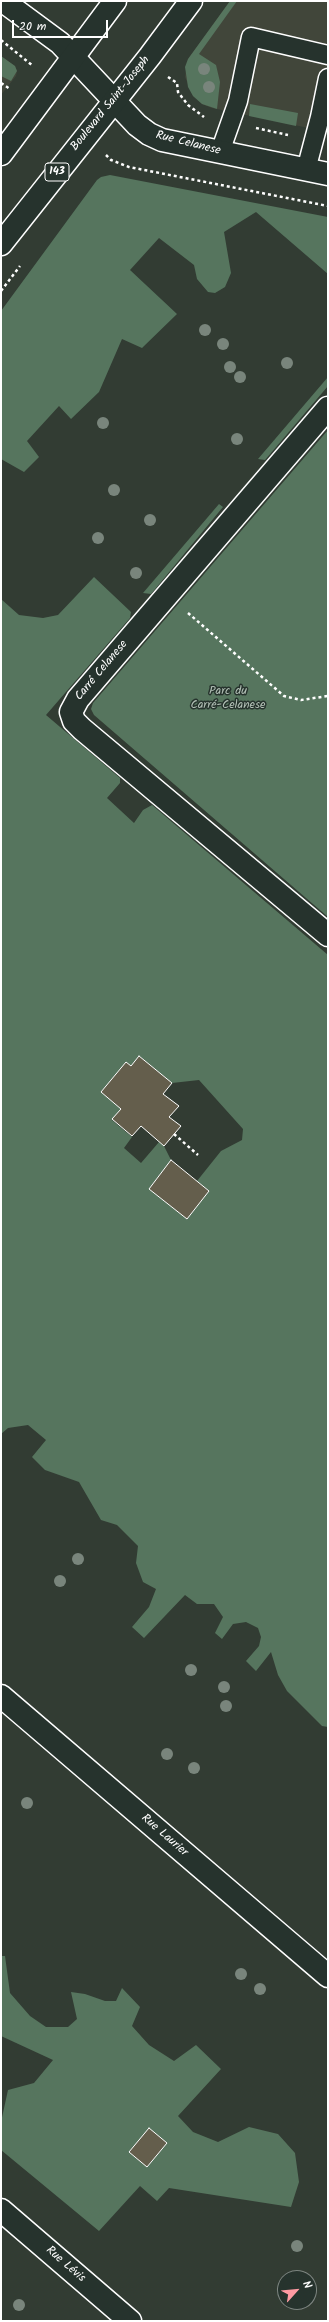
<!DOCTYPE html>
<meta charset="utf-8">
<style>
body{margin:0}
#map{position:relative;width:329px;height:2322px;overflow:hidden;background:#323c33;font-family:Kalam,sans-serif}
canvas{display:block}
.frame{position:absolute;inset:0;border:2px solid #fff;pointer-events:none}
.north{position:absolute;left:277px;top:2270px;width:40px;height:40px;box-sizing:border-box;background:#26332d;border:1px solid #7d8581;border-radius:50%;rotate:63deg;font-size:11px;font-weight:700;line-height:16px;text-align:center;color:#fff}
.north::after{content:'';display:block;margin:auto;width:14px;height:18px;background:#ff9aa2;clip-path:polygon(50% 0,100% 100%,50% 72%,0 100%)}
.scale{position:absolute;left:12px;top:20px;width:96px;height:18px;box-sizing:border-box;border:2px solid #fff;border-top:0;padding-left:5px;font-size:12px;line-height:14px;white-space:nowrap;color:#fff;-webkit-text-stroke:3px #26332d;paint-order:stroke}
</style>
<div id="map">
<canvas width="329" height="2322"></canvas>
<div class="frame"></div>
<div class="north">N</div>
<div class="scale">20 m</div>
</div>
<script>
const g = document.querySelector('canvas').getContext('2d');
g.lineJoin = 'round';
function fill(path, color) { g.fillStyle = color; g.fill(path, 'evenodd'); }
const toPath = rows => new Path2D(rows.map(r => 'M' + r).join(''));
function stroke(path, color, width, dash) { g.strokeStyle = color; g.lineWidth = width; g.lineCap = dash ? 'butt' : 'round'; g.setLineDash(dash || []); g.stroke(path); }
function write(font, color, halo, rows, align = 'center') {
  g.font = font + ' Kalam,sans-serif'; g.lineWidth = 3; g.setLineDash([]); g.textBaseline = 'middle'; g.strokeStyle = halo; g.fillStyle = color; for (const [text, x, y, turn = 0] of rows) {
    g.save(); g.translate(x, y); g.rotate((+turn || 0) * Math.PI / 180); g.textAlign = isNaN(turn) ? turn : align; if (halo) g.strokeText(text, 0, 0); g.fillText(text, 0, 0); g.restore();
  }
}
const built = toPath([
 [230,1,328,1,328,132,212,108,202,104,193,96,185,77,188,59],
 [1,56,15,66,17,71,16,76,1,95]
]);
const green = toPath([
 [230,1,237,1,199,54,216,65,220,82,217,109,202,104,193,96,188,87,185,67,188,59],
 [1,56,15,66,17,71,11,81,1,76],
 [250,104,298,113,296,126,249,116],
 [110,175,328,217,328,274,256,212,224,232,231,273,225,287,215,293,208,292,197,279,194,265,159,238,130,270,177,314,142,348,122,339,99,392,71,419,59,406,27,441,39,457,24,472,1,459,1,311,97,180,101,177],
 [328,377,328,386,265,460,258,459],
 [328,430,328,917,94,715,91,709,93,703],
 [219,504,223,507,151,594,143,593],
 [94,577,131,612,130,618,46,715,120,778,120,783,107,798,134,823,143,810,152,805,328,955,328,1727,322,1726,287,1691,278,1675,271,1652,256,1671,246,1661,259,1646,261,1637,258,1628,246,1622,233,1624,222,1639,215,1633,223,1617,214,1604,197,1604,185,1595,144,1638,132,1627,149,1607,156,1589,143,1582,136,1563,138,1546,117,1525,101,1520,79,1482,45,1470,32,1457,46,1440,28,1425,8,1428,1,1434,1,599,19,615,43,618,58,615],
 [139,1056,172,1083,199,1080,243,1129,242,1140,221,1151,197,1181,209,1191,187,1219,149,1189,171,1160,164,1146,159,1142,141,1163,124,1148,132,1137,112,1120,121,1109,101,1092,126,1062,131,1066],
 [1,1956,5,1956,10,1993,30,2016,46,2027,68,2027,77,2019,71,1992,85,1994,105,2001,116,2001,122,1988,140,2007,132,2026,149,2045,174,2061,196,2045,221,2069,178,2116,193,2132,218,2142,249,2127,278,2134,295,2153,299,2182,291,2207,169,2188,157,2201,140,2186,99,2231,1,2150,1,2122,8,2090,34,2083,53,2060,1,2036],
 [149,2129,167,2143,147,2167,129,2152]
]);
const building = toPath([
 [139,1056,172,1083,163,1094,179,1106,169,1117,181,1126,164,1146,141,1126,132,1136,112,1119,121,1109,101,1092,126,1062,131,1066,139,1056],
 [171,1160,209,1191,187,1219,149,1189,171,1160],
 [149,2128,167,2143,147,2167,129,2152,149,2128]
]);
const path = toPath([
 [1,40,33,66],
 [168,77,177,83,178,92,188,105,204,117],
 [1,83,10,89],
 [256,128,288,135],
 [106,155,111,160,129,167,328,206],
 [1,291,20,266],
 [188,613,284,696,301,700,328,696],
 [174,1134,198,1155]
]);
const service = toPath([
 [220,152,238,101,251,37,328,55],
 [306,170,320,117,328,78]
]);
const minor = toPath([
 [328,408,78,699,71,712,74,721,82,729,328,935],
 [1,1696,328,1976],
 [1,2210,130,2321]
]);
const tertiary = toPath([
 [3,1,60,43,137,125,149,134,162,140,328,174]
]);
const primary = toPath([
 [1,154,115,1],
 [1,244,150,56,191,1]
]);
const trees = [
 [204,69],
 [209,87],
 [205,330],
 [223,344],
 [287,363],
 [230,367],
 [240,377],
 [103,423],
 [237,439],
 [114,490],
 [150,520],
 [98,538],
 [136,573],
 [78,1559],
 [60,1581],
 [191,1670],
 [224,1687],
 [226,1706],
 [167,1754],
 [194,1768],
 [27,1803],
 [241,1974],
 [260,1989],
 [297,2246],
 [19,2305]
];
const shields = [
 [57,172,24]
];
const shieldNames = [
 ["143",57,172]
];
const streetNames = [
 ["Boulevard Saint-Joseph",111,104,-51],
 ["Rue Celanese",188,144,14],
 ["Carré Celanese",102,671,-50],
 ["Rue Laurier",164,1836,41],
 ["Rue Lévis",65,2265,41]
];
const parkNames = [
 ["Parc du",228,692],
 ["Carré-Celanese",228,706]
];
fill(built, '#41463a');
fill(green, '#56755e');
fill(building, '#645e4c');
stroke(building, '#fff', 1);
stroke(service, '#fff', 21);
stroke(minor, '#fff', 25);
stroke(tertiary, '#fff', 25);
stroke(primary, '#fff', 25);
stroke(path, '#fff', 2.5, [3, 3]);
stroke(service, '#26332d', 18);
stroke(minor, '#26332d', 22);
stroke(tertiary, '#26332d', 22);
stroke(primary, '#26332d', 22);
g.fillStyle = '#79857c';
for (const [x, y] of trees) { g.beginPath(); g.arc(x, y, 6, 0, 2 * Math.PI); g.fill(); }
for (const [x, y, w] of shields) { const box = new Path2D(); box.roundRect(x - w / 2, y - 9, w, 18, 3); g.fillStyle = '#26332d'; g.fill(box); stroke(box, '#fff', 1); }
write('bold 11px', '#fff', null, shieldNames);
write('12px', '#fff', '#26332d', streetNames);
write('12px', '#b3c1b7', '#26332d', parkNames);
</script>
